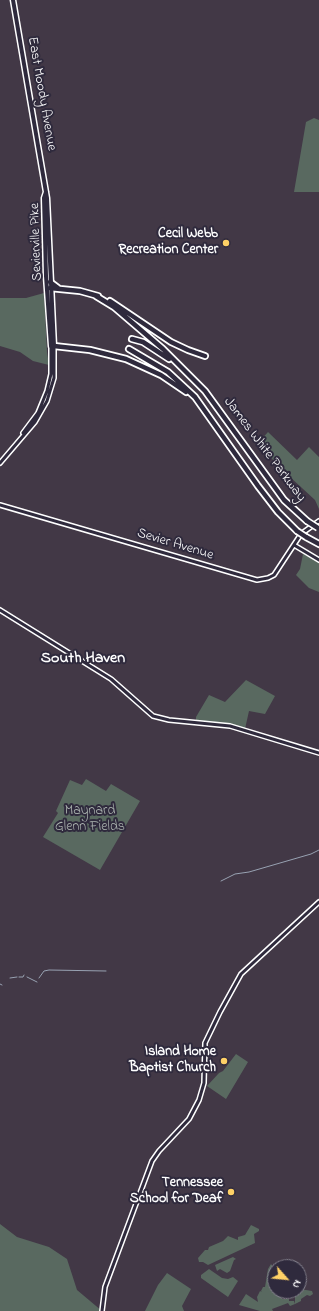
<!DOCTYPE html>
<style>
body{margin:0}
#map{position:relative;width:319px;height:1311px;overflow:hidden;background:#423846;font-family:"Indie Flower",sans-serif}
canvas{display:block}
.north{position:absolute;left:267px;top:1259px;width:40px;height:40px;box-sizing:border-box;background:#2f2a3d;border:1px solid #827f8b;border-radius:50%;rotate:117deg;font-size:11px;font-weight:700;line-height:16px;text-align:center;color:#fff}
.north::after{content:'';display:block;margin:auto;width:14px;height:18px;background:#ffd166;clip-path:polygon(50% 0,100% 100%,50% 72%,0 100%)}
</style>
<div id="map">
<canvas width="319" height="1311"></canvas>
<div class="north">N</div>
</div>
<script>
const g = document.querySelector('canvas').getContext('2d');
g.lineJoin = 'round';
function fill(path, color) { g.fillStyle = color; g.fill(path, 'evenodd'); }
const toPath = rows => new Path2D(rows.map(r => 'M' + r).join(''));
function stroke(path, color, width, dash) { g.strokeStyle = color; g.lineWidth = width; g.lineCap = dash ? 'butt' : 'round'; g.setLineDash(dash || []); g.stroke(path); }
function write(font, color, halo, rows, align = 'center') {
  g.font = font + ' "Indie Flower",sans-serif'; g.lineWidth = 4; g.setLineDash([]); g.textBaseline = 'middle'; g.strokeStyle = halo; g.fillStyle = color; for (const [text, x, y, turn = 0] of rows) {
    g.save(); g.translate(x, y); g.rotate((+turn || 0) * Math.PI / 180); g.textAlign = isNaN(turn) ? turn : align; if (halo) g.strokeText(text, 0, 0); g.fillText(text, 0, 0); g.restore();
  }
}
const green = toPath([
 [314,118,319,120,319,192,294,192,306,122],
 [44,293,47,352,49,365,33,361,20,352,0,346,0,298,26,298],
 [268,432,297,460,309,447,319,457,319,509,315,500,277,465,259,442],
 [303,554,319,562,319,592,309,588,296,575,300,569],
 [246,680,275,696,265,714,249,711,245,729,196,720,196,717,209,695,225,702],
 [86,779,106,791,111,784,140,801,100,870,43,837,58,813,56,811,70,780,82,785],
 [236,1054,248,1062,226,1099,207,1086,219,1073,223,1071],
 [0,1224,17,1237,49,1247,67,1259,77,1290,102,1311,0,1311],
 [251,1225,259,1229,259,1231,254,1234,255,1243,208,1265,203,1262,199,1262,198,1258,205,1250,208,1250,209,1247,223,1241,228,1236,238,1240,238,1237,245,1235],
 [233,1257,236,1259,234,1260,230,1271,227,1273,220,1269,217,1271,215,1265],
 [271,1264,275,1270,275,1291,286,1291,286,1293,283,1293,282,1299,289,1299,289,1302,289,1301,294,1301,295,1304,290,1306,288,1303,272,1309,273,1311,260,1311,239,1305,246,1294,258,1302,257,1297,260,1291,262,1292,261,1291,263,1287,265,1287,268,1269],
 [209,1269,222,1278,228,1279,233,1277,238,1281,228,1297,201,1278,201,1275],
 [167,1273,191,1289,182,1306,184,1311,145,1311,158,1285],
 [303,1277,303,1283,300,1283,300,1289,312,1291,313,1294,310,1296,307,1295,301,1299,301,1301,295,1304,295,1291,299,1291,299,1281]
]);
const stream = toPath([
 [221,881,235,874,249,872,311,854,319,850],
 [19,977,23,977,24,975],
 [27,977,37,982],
 [10,978,17,977],
 [39,978,44,971,49,970,106,971],
 [0,984,2,985]
]);
const minor = toPath([
 [23,433,38,413,47,391,51,374,51,346],
 [0,463,35,422,47,401,54,378,54,346],
 [0,505,257,580,268,578,274,575,301,534,319,521],
 [294,545,319,560],
 [0,610,111,679,153,716,169,720,230,726,319,753],
 [102,1311,105,1287,152,1161,159,1151,189,1119,199,1100,204,1083,205,1043,220,1012,241,974,319,902]
]);
const major = toPath([
 [13,0,47,198,54,346,51,346,46,276,44,198,46,192]
]);
const highway = toPath([
 [50,282,58,288],
 [50,288,80,291,98,296],
 [96,296,114,307,163,349,205,391,284,500,307,521],
 [110,301,171,342,188,350,205,356],
 [132,339,143,342,169,359],
 [54,346,90,350,126,359,161,375,186,392],
 [129,349,168,372,195,397,258,486,278,512,297,531],
 [306,537,319,544]
]);
const highwayBridge = toPath([
 [307,521,318,528],
 [297,531,306,537]
]);
const markers = [
 [226,243,4,"#ffd166"],
 [224,1061,4,"#ffd166"],
 [231,1192,4,"#ffd166"]
];
const streetNames = [
 ["East Moody Avenue",41,94,80],
 ["Sevierville Pike",37,242,-92],
 ["James White Parkway",264,450,53],
 ["Sevier Avenue",175,545,17]
];
const poiNames = [
 ["Cecil Webb",218,235],
 ["Recreation Center",218,251],
 ["Island Home",216,1053],
 ["Baptist Church",216,1069],
 ["Tennessee",223,1184],
 ["School for Deaf",223,1200]
];
const parkNames = [
 ["Maynard",90,812],
 ["Glenn Fields",90,828]
];
const quarterNames = [
 ["South Haven",83,659]
];
fill(green, '#596960');
stroke(stream, '#98a2b2', 1);
stroke(minor, '#fff', 6);
stroke(major, '#fff', 7);
stroke(highway, '#fff', 8);
stroke(minor, '#2f2a3d', 3);
stroke(major, '#2f2a3d', 4);
stroke(highway, '#2f2a3d', 4.5);
stroke(highwayBridge, '#fff', 8, []);
stroke(highwayBridge, '#2f2a3d', 4.5);
for (const [x, y, r, color] of markers) { const dot = new Path2D(); dot.arc(x, y, r, 0, 2 * Math.PI); g.fillStyle = color; g.fill(dot); stroke(dot, '#2f2a3d', 1.5); }
write('14px', '#fff', '#2f2a3d', streetNames);
write('bold 14px', '#fff', '#2f2a3d', poiNames, 'right');
write('14px', '#acb4b0', '#2f2a3d', parkNames);
write('bold 16px', '#fff', '#2f2a3d', quarterNames);
</script>
